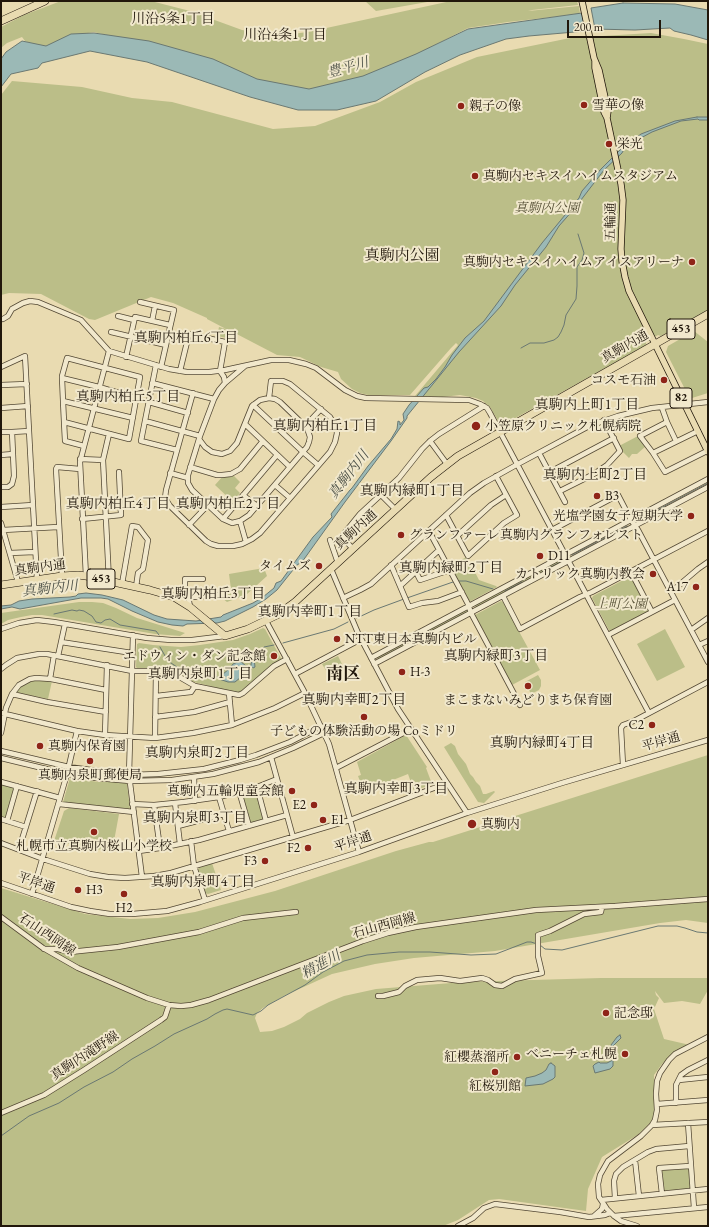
<!DOCTYPE html>
<meta charset="utf-8">
<style>
body{margin:0}
#map{position:relative;width:709px;height:1227px;overflow:hidden;background:#e9dbb1;font-family:"EB Garamond",serif}
canvas{display:block}
.frame{position:absolute;inset:0;border:2px solid #21170b;pointer-events:none}
.scale{position:absolute;left:567px;top:20px;width:94px;height:18px;box-sizing:border-box;border:2px solid #21170b;border-top:0;padding-left:5px;font-size:12px;line-height:14px;white-space:nowrap;color:#21170b;-webkit-text-stroke:3px #f1e8cc;paint-order:stroke}
</style>
<div id="map">
<canvas width="709" height="1227"></canvas>
<div class="frame"></div>
<div class="scale">200 m</div>
</div>
<script>
const g = document.querySelector('canvas').getContext('2d');
g.lineJoin = 'round';
function fill(path, color) { g.fillStyle = color; g.fill(path, 'evenodd'); }
const toPath = rows => new Path2D(rows.map(r => 'M' + r).join(''));
function stroke(path, color, width, dash) { g.strokeStyle = color; g.lineWidth = width; g.lineCap = dash ? 'butt' : 'round'; g.setLineDash(dash || []); g.stroke(path); }
function write(font, color, halo, rows, align = 'center') {
  g.font = font + ' "EB Garamond","Noto Serif JP",serif'; g.lineWidth = 4; g.setLineDash([]); g.textBaseline = 'middle'; g.strokeStyle = halo; g.fillStyle = color; for (const [text, x, y, turn = 0] of rows) {
    g.save(); g.translate(x, y); g.rotate((+turn || 0) * Math.PI / 180); g.textAlign = isNaN(turn) ? turn : align; if (halo) g.strokeText(text, 0, 0); g.fillText(text, 0, 0); g.restore();
  }
}
const green = toPath([
 [61,1,151,1,190,11,242,30,276,36,308,32,451,1,577,1,578,5,532,10,528,11,579,6,580,14,508,22,468,28,433,46,405,66,344,94,282,90,117,38,94,32,83,34,48,47,33,45,25,41,22,37,7,43,1,48,1,27,24,15],
 [365,1,433,1,376,11],
 [651,33,684,39,708,44,708,310,661,336,658,335,646,342,646,345,503,425,500,424,490,407,483,401,476,398,460,395,443,397,415,396,458,345,456,343,451,348,410,395,368,395,360,393,352,389,341,379,338,372,321,367,300,357,277,355,229,330,227,338,217,336,219,327,226,329,207,319,207,318,173,303,151,297,95,320,89,319,41,294,9,293,1,295,1,95,12,81,82,87,132,98,172,102,273,129,315,126,380,102,416,82,477,57,570,38],
 [694,331,708,342,708,393,692,398,689,397,666,352,668,346],
 [638,436,646,446,637,454,632,454,629,458,622,451,619,446],
 [232,474,240,482,235,488,240,493,233,502,215,485,223,476],
 [467,557,479,580,496,586,497,587,471,601,469,600,450,565],
 [561,559,563,563,476,609,475,605],
 [264,568,267,576,246,595,227,602,222,598,223,593,226,593,231,589,229,574],
 [631,576,650,610,649,612,610,632,592,598,593,596],
 [501,601,503,602,540,670,512,685,475,615],
 [79,602,92,602,103,603,116,608,137,618,185,633,180,636,155,634,42,615,32,615,21,617,8,620,1,624,1,613],
 [466,610,468,611,468,613,378,660,377,657],
 [263,628,265,629,282,660,273,665,241,692,237,693,190,681,169,669,137,668,136,667,137,644,139,643,153,645,181,647,200,645,233,640,250,634],
 [665,629,685,667,657,681,637,644],
 [338,656,342,664,327,672,322,664],
 [538,675,541,680,541,686,539,690,531,694,525,682],
 [34,680,52,681,48,699,15,692,17,689,27,682],
 [406,735,427,767,426,768,432,784,414,791,408,774,373,788,374,791,365,795,358,776,361,775,357,762],
 [451,743,455,746,458,754,466,764,470,774,473,777,476,782,480,786,483,794,486,794,494,791,495,792,484,803,478,802,444,747],
 [708,755,708,923,686,920,660,923,495,951,414,958,375,964,332,974,284,996,263,1008,257,1013,255,1018,260,1032,272,1031,284,1027,300,1019,307,1013,329,1002,344,996,376,989,464,982,601,978,708,978,708,990,700,1004,682,1001,664,1003,655,991,656,995,659,998,654,1009,664,1039,690,1045,672,1055,662,1064,654,1075,654,1119,639,1134,602,1157,588,1189,586,1211,499,1199,489,1200,458,1220,443,1226,1,1226,1,888,85,914,130,919,158,918,195,912,275,891,396,851,429,842,433,842],
 [70,778,99,782,124,782,127,784,130,808,129,809,64,803,63,802],
 [1,784,14,787,6,819,1,817],
 [255,789,256,790,264,819,263,820,251,824,250,823,241,793],
 [69,808,119,814,112,852,54,841,64,811],
 [212,863,221,890,208,894,205,893,198,870,199,867],
 [688,1168,689,1169,691,1189,664,1191,662,1171,663,1170]
]);
const water = toPath([
 [623,3,675,4,708,10,708,40,691,35,674,31,670,28,635,30,595,29,591,8,623,3],
 [582,13,586,31,529,36,506,39,460,55,425,72,376,101,337,110,298,110,250,97,147,62,90,51,42,63,38,68,11,74,1,87,1,59,6,52,22,41,46,46,71,34,94,33,149,41,213,59,257,79,309,89,363,76,416,54,468,29,582,13],
 [697,117,708,117,708,120,699,120,698,119,681,121,652,132,639,139,629,146,623,151,622,153,604,170,574,209,559,226,546,247,515,285,501,306,459,352,407,416,407,418,391,441,345,502,302,562,297,565,277,590,266,599,253,607,225,621,217,623,187,624,183,626,172,625,158,622,132,611,108,599,101,598,81,598,20,609,12,607,1,609,1,606,11,605,19,601,32,599,70,597,76,596,78,594,86,593,102,595,123,600,154,615,167,619,196,621,221,617,223,615,253,603,263,597,274,588,276,583,281,581,313,537,332,517,331,514,350,490,352,488,368,466,391,439,397,429,398,421,400,422,400,425,404,420,403,414,409,405,424,388,428,387,436,379,445,367,452,355,465,338,484,321,542,243,579,198,582,191,601,169,620,150,641,134,675,121,697,117],
 [252,657,254,658,255,667,253,668,252,667,250,671,246,673,235,682,228,682,219,679,222,675,230,668,233,664,240,661,246,666,250,667,251,665,252,657],
 [620,1035,621,1038,612,1047,614,1060,613,1061,613,1066,610,1069,595,1073,593,1066,595,1064,599,1062,600,1063,607,1063,613,1060,611,1045,617,1037,620,1035],
 [551,1063,555,1066,555,1077,553,1079,543,1084,525,1086,526,1078,535,1076,542,1073,546,1070,549,1064,551,1063]
]);
const stream = toPath([
 [521,348,530,343,544,343,554,340,558,337,561,332,564,325,566,315,576,299,577,286,577,267,582,260,584,253,578,234],
 [640,519,708,483],
 [572,555,627,526],
 [542,572,564,560],
 [459,581,466,581,493,589],
 [505,591,522,582],
 [407,598,453,582],
 [54,614,72,610,77,611,79,610,84,611,92,616,96,622,101,623,105,620,110,619,120,625,156,631,159,635],
 [357,618,374,610,404,599],
 [283,643,334,629,348,622],
 [160,647,168,661,177,667,186,670,204,670,219,678],
 [252,657,257,654,264,647,274,645],
 [540,945,545,949,562,950,658,926,677,926,685,928,697,932,708,933],
 [1,1136,29,1116,59,1103,84,1087,113,1072,132,1059,155,1046,174,1034,207,1019,215,1014,223,1010,227,1009,253,1015,261,1011,268,1005,305,985,323,972,344,961,367,955,399,952,430,952,471,955,496,954,527,942,531,942,537,944]
]);
const minor = toPath([
 [140,302,174,310,161,367],
 [118,316,134,320],
 [3,319,8,316,12,309,23,303,30,301,38,302,81,320,109,351,169,369,187,372,209,372,225,370,271,360,289,360,306,364,316,368,345,390,357,396,366,398,469,400,480,404,487,408,490,413,649,713],
 [152,321,155,306],
 [111,332,166,345],
 [126,357,135,317,170,325],
 [156,365,141,441,177,450],
 [1,367,25,356,37,580],
 [180,371,189,334,225,342,220,371,224,377,225,383],
 [62,378,99,387,136,398],
 [152,383,214,399],
 [1,385,27,384],
 [193,393,166,490,165,498,170,506,206,541,211,544,218,546,233,546,242,544,252,539,260,533,330,452,335,442,337,433,336,428,330,417,290,384,283,381,271,381,269,398],
 [63,401,133,418],
 [149,402,188,413],
 [253,405,303,452,318,465],
 [1,408,28,406],
 [662,408,667,422,640,436,653,453,665,472,707,451],
 [145,421,200,436],
 [64,422,129,439,140,377,67,358,62,376,62,378,63,401,64,422,65,441,84,446],
 [667,422,676,441],
 [245,424,290,467],
 [305,426,321,409],
 [1,432,12,432],
 [199,439,205,447,212,452,222,454,230,451,237,443,252,406,260,400,269,398,275,399,280,402,307,428,310,437,309,442,307,447,249,515,240,521,232,523,223,519,192,490,188,483,188,475,196,449,199,439,200,436,214,399,219,390,225,383,245,366],
 [430,441,447,464],
 [539,453,565,502],
 [653,453,698,431],
 [1,455,13,454],
 [80,459,103,460],
 [190,467,217,475,222,475,231,474,240,469,263,441],
 [550,472,614,438],
 [170,473,188,478],
 [275,485,290,498],
 [1,487,8,487,12,484,14,476,12,432,29,431],
 [560,491,594,474,607,465,620,451,604,420],
 [243,495,257,506],
 [381,495,396,510],
 [1,507,33,505],
 [446,515,468,556,504,523,517,515,496,476],
 [82,519,121,515,119,472],
 [223,519,277,455],
 [240,521,246,542],
 [1,523,18,582],
 [189,525,208,505],
 [3,530,58,527],
 [552,530,618,495,631,520,638,530,708,662],
 [429,531,468,604,471,613,520,705],
 [457,536,491,505,506,495],
 [330,540,338,563],
 [353,549,343,538,343,535,360,514,399,478,422,449,430,441,439,434,484,406],
 [10,553,35,552],
 [391,565,409,607,422,603,438,601,462,592],
 [331,569,358,633,398,709,467,813],
 [416,572,420,580,450,570],
 [631,572,652,612],
 [62,576,56,469,57,467,80,469],
 [86,576,80,462,109,351],
 [109,581,103,460,109,434],
 [122,584,132,526,138,527,148,540,143,569,138,573,136,587],
 [400,586,439,550],
 [671,592,698,569,708,562],
 [188,595,194,597,219,595],
 [503,596,520,629,580,597,592,592,708,531],
 [343,598,360,590,371,584,470,493,484,483,518,464,589,426,618,416,652,408,708,402],
 [190,607,188,595,185,588,185,579,203,579],
 [266,621,305,693,329,744,359,852],
 [1,629,19,623,37,620,54,622,147,638,171,640,192,640,225,636],
 [691,630,708,618],
 [133,635,129,775,142,877],
 [608,635,675,600],
 [61,642,132,653],
 [699,645,708,641],
 [58,656,65,624],
 [371,658,708,479],
 [374,664,708,487],
 [1,669,6,665,17,658,39,654,47,654,132,671,156,671,155,738],
 [156,671,169,671,195,686,239,695,243,693,274,666,287,659],
 [295,674,361,639],
 [50,679,54,655],
 [229,693,232,725],
 [12,694,47,702,106,712],
 [156,696,191,692,195,686],
 [1,713,77,731,105,735,155,738,193,733,232,725,275,708,305,693],
 [155,717,194,712,230,702],
 [1,733,6,708,12,694,19,685,30,679,36,678,51,679,106,690],
 [105,735,107,665],
 [1,751,69,767,129,775,158,774,204,769,240,760,256,755,290,742,321,726],
 [271,757,293,837],
 [1,758,67,774,96,778,130,781,172,780,213,774,259,762,293,748,324,733],
 [623,765,621,728,623,725,634,721,708,682],
 [336,768,411,729],
 [194,777,195,801],
 [1,782,60,798],
 [257,787,266,821],
 [239,791,249,826],
 [219,797,229,831],
 [175,803,180,844],
 [59,804,134,812],
 [132,804,154,805,184,802,219,797,257,787,277,779],
 [154,805,160,848],
 [1,819,26,827],
 [7,821,17,786],
 [178,826,224,814],
 [191,841,194,866,205,900],
 [1,843,43,859,90,874,108,877,125,878,154,876,171,873,350,820,447,783],
 [19,849,37,791],
 [139,851,160,848,199,840,287,815],
 [1,883,71,907,90,911,110,914,132,914,167,911,200,902,359,852,467,813,562,783,708,740],
 [32,894,67,774,77,731],
 [1,917,43,948,78,968,147,998,169,1005,181,1006,191,1005,209,1000,363,941,388,933,416,927,536,910,615,906,708,899],
 [44,949,58,949,70,952,118,947,199,932,243,918,296,912],
 [378,996,383,996,399,992,405,986,417,980,440,978,460,981,482,978,488,980,495,985,502,986,515,979,542,973,538,956,538,935,550,931,584,914,601,912,602,907],
 [679,1080,708,1077],
 [676,1103,676,1085,681,1075,688,1070,708,1060],
 [657,1104,708,1100],
 [1,1113,44,1095,84,1070,161,1020,165,1017,169,1005],
 [688,1123,694,1208],
 [652,1125,708,1122],
 [635,1160,639,1196],
 [662,1194,659,1168,690,1166],
 [615,1198,614,1181,616,1174,623,1167,648,1152,656,1149,689,1146],
 [601,1200,708,1189],
 [594,1216,602,1209,603,1204],
 [614,1216,708,1207],
 [458,1226,473,1218,484,1208,495,1204,560,1212,589,1217,605,1215,610,1213],
 [637,1226,621,1221,614,1216,607,1209,599,1197,598,1184,600,1175,608,1161,641,1136,652,1125,655,1120,657,1110,656,1094,657,1081,660,1073,669,1060,675,1054,708,1037]
]);
const major = toPath([
 [582,1,594,58,599,70,608,111,607,118],
 [595,61,595,68,604,112,607,118,621,184,623,200,621,249,622,261,625,277,629,291,708,452]
]);
const highway = toPath([
 [1,21,45,1],
 [1,585,62,576,78,575,86,576,150,590,174,597,190,607,225,636,248,629,277,615,295,602,431,477,458,456,708,314]
]);
const markers = [
 [584,105,4,"#8f2418"],
 [461,106,4,"#8f2418"],
 [609,144,4,"#8f2418"],
 [475,176,4,"#8f2418"],
 [692,262,4,"#8f2418"],
 [664,380,4,"#8f2418"],
 [476,426,5,"#8f2418"],
 [597,496,4,"#8f2418"],
 [691,516,4,"#8f2418"],
 [401,535,4,"#8f2418"],
 [540,556,4,"#8f2418"],
 [319,566,4,"#8f2418"],
 [653,574,4,"#8f2418"],
 [696,587,4,"#8f2418"],
 [337,639,4,"#8f2418"],
 [274,656,4,"#8f2418"],
 [402,672,4,"#8f2418"],
 [528,686,4,"#8f2418"],
 [364,717,4,"#8f2418"],
 [652,725,4,"#8f2418"],
 [40,746,4,"#8f2418"],
 [90,761,4,"#8f2418"],
 [292,791,4,"#8f2418"],
 [314,805,4,"#8f2418"],
 [323,820,4,"#8f2418"],
 [472,824,5,"#8f2418"],
 [94,832,4,"#8f2418"],
 [308,848,4,"#8f2418"],
 [265,861,4,"#8f2418"],
 [78,890,4,"#8f2418"],
 [124,894,4,"#8f2418"],
 [606,1013,4,"#8f2418"],
 [625,1054,4,"#8f2418"],
 [517,1057,4,"#8f2418"],
 [495,1072,4,"#8f2418"]
];
const shields = [
 [681,329,28],
 [681,398,22],
 [101,579,28]
];
const shieldNames = [
 ["453",681,329],
 ["82",681,398],
 ["453",101,579]
];
const poiNames = [
 ["雪華の像",592,105],
 ["親子の像",469,106],
 ["栄光",617,144],
 ["真駒内セキスイハイムスタジアム",483,176],
 ["真駒内セキスイハイムアイスアリーナ",684,262,"right"],
 ["コスモ石油",656,380,"right"],
 ["小笠原クリニック札幌病院",485,426],
 ["B3",605,496],
 ["光塩学園女子短期大学",683,516,"right"],
 ["グランファーレ真駒内グランフォレスト",409,535],
 ["D11",548,556],
 ["タイムズ",311,566,"right"],
 ["カトリック真駒内教会",645,574,"right"],
 ["A17",688,587,"right"],
 ["NTT東日本真駒内ビル",345,639],
 ["エドウィン・ダン記念館",266,656,"right"],
 ["H-3",410,672],
 ["まこまないみどりまち保育園",528,700,"center"],
 ["C2",644,725,"right"],
 ["子どもの体験活動の場 Coミドリ",364,731,"center"],
 ["真駒内保育園",48,746],
 ["真駒内泉町郵便局",90,775,"center"],
 ["真駒内五輪児童会館",284,791,"right"],
 ["E2",306,805,"right"],
 ["E1",331,820],
 ["真駒内",481,824],
 ["札幌市立真駒内桜山小学校",94,846,"center"],
 ["F2",300,848,"right"],
 ["F3",257,861,"right"],
 ["H3",86,890],
 ["H2",124,908,"center"],
 ["記念邸",614,1013],
 ["べニーチェ札幌",617,1054,"right"],
 ["紅櫻蒸溜所",509,1057,"right"],
 ["紅桜別館",495,1086,"center"]
];
const parkNames = [
 ["真駒内公園",547,208],
 ["上町公園",621,604]
];
const streetNames = [
 ["五輪通",611,222,-89],
 ["真駒内通",625,347,-30],
 ["真駒内通",356,530,-42],
 ["真駒内通",40,568,-8],
 ["平岸通",661,742,-16],
 ["平岸通",353,842,-18],
 ["平岸通",36,883,19],
 ["石山西岡線",384,926,-15],
 ["石山西岡線",47,935,34],
 ["真駒内滝野線",85,1056,-33]
];
const neighbourhoodNames = [
 ["川沿5条1丁目",173,19],
 ["川沿4条1丁目",285,35],
 ["真駒内柏丘6丁目",186,338],
 ["真駒内柏丘5丁目",128,397],
 ["真駒内上町1丁目",587,405],
 ["真駒内柏丘1丁目",325,426],
 ["真駒内上町2丁目",595,475],
 ["真駒内緑町1丁目",412,491],
 ["真駒内柏丘4丁目",118,504],
 ["真駒内柏丘2丁目",228,504],
 ["真駒内緑町2丁目",451,568],
 ["真駒内柏丘3丁目",213,594],
 ["真駒内幸町1丁目",310,612],
 ["真駒内緑町3丁目",496,656],
 ["真駒内泉町1丁目",200,674],
 ["真駒内幸町2丁目",354,700],
 ["真駒内緑町4丁目",542,743],
 ["真駒内泉町2丁目",197,753],
 ["真駒内幸町3丁目",396,789],
 ["真駒内泉町3丁目",195,818],
 ["真駒内泉町4丁目",203,882]
];
const waterNames = [
 ["豊平川",348,68,-16],
 ["真駒内川",349,475,-52],
 ["真駒内川",50,589,-6],
 ["精進川",321,965,-29]
];
const quarterNames = [
 ["真駒内公園",402,256]
];
const districtNames = [
 ["南区",343,674]
];
fill(green, '#bbbe88');
fill(water, '#9bb9b6');
stroke(water, '#6a7872', 1);
stroke(stream, '#6a7872', 1);
stroke(minor, '#534834', 6);
stroke(major, '#21170b', 7);
stroke(highway, '#21170b', 8);
stroke(minor, '#f1e8cc', 4.5);
stroke(major, '#e9dbb1', 5.5);
stroke(highway, '#e9dbb1', 7);
for (const [x, y, r, color] of markers) { const dot = new Path2D(); dot.arc(x, y, r, 0, 2 * Math.PI); g.fillStyle = color; g.fill(dot); stroke(dot, '#f1e8cc', 1.5); }
for (const [x, y, w] of shields) { const box = new Path2D(); box.roundRect(x - w / 2, y - 10, w, 20, 3); g.fillStyle = '#f1e8cc'; g.fill(box); stroke(box, '#21170b', 1); }
write('bold 12px', '#21170b', null, shieldNames);
write('13px', '#21170b', '#f1e8cc', poiNames, 'left');
write('italic 13px', '#575137', '#f1e8cc', parkNames);
write('13px', '#21170b', '#f1e8cc', streetNames);
write('14px', '#21170b', '#f1e8cc', neighbourhoodNames);
write('italic 14px', '#4c5047', '#f1e8cc', waterNames);
write('15px', '#21170b', '#f1e8cc', quarterNames);
write('bold 17px', '#21170b', '#f1e8cc', districtNames);
</script>
